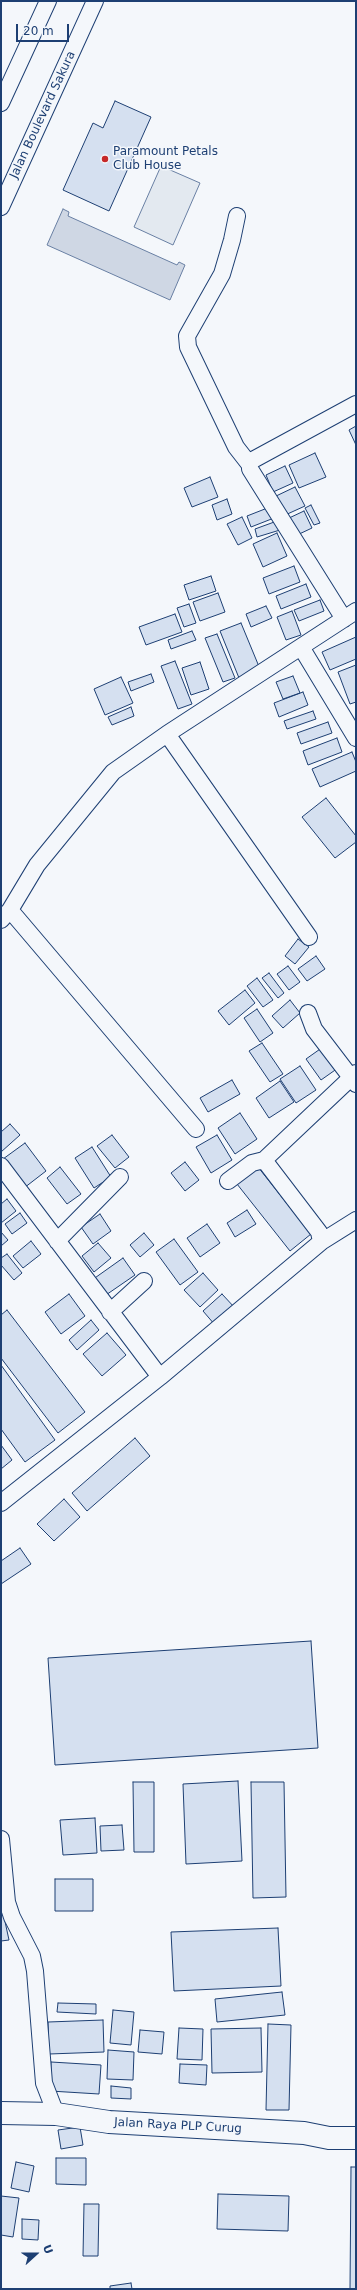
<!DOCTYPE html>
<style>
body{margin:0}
#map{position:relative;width:357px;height:2290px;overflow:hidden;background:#f4f7fb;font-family:"DejaVu Sans",sans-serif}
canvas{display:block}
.frame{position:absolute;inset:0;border:2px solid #1d3f73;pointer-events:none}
.north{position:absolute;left:16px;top:2234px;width:40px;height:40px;-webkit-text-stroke:3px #f4f7fb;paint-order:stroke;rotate:69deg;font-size:11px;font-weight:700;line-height:16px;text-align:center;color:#1d3f73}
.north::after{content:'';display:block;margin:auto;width:14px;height:18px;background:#1d3f73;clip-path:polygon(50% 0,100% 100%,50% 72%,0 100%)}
.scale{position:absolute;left:16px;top:24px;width:53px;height:18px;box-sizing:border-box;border:2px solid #1d3f73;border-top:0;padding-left:5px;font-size:12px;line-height:14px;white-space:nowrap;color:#1d3f73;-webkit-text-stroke:3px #f4f7fb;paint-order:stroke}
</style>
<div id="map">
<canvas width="357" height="2290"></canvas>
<div class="frame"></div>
<div class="north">U</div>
<div class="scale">20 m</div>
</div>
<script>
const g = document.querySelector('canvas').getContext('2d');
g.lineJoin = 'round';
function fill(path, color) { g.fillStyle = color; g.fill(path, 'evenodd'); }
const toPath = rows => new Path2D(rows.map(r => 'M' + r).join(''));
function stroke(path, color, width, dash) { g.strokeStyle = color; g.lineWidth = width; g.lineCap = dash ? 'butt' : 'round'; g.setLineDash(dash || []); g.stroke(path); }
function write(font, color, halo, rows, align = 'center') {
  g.font = font + ' "DejaVu Sans",sans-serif'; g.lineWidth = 3; g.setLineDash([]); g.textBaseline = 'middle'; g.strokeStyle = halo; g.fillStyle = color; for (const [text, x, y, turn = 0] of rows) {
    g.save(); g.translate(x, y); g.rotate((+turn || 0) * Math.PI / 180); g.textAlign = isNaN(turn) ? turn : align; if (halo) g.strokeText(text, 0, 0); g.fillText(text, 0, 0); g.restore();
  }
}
const green = toPath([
 [161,166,200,183,173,245,134,227,161,166]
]);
const water = toPath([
 [63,209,69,212,68,216,177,265,179,262,185,265,170,300,47,245,63,209]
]);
const building = toPath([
 [115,101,151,117,109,211,63,190,93,123,103,128,115,101],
 [356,426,356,445,349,430,356,426],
 [315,453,326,477,299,488,289,465,315,453],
 [285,466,293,483,273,492,266,475,285,466],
 [210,477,218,497,192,507,184,488,210,477],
 [295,487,305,506,283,516,274,497,295,487],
 [227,499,232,514,217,520,212,505,227,499],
 [311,505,320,523,314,525,305,508,311,505],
 [270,507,274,518,251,527,247,516,270,507],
 [304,511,312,528,295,536,287,519,304,511],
 [242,517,252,538,238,545,227,524,242,517],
 [277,521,280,530,257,537,255,529,277,521],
 [277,533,287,556,263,567,253,544,277,533],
 [294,566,300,582,269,594,263,578,294,566],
 [211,576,216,591,189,600,184,585,211,576],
 [306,584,311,597,281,609,276,596,306,584],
 [218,593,225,612,200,621,193,602,218,593],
 [320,600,324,611,299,621,294,610,320,600],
 [189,604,196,623,184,627,177,608,189,604],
 [266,606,272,618,251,627,246,614,266,606],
 [292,611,301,635,286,640,277,617,292,611],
 [175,614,182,632,146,645,139,627,175,614],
 [241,623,260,669,239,678,220,631,241,623],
 [192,631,196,640,171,649,168,640,192,631],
 [217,634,235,678,223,682,205,638,217,634],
 [356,637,356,659,330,670,322,652,356,637],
 [175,661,192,704,178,709,161,666,175,661],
 [200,662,209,689,191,695,182,668,200,662],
 [356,665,356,702,350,704,338,672,356,665],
 [151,674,154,682,131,691,128,682,151,674],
 [293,676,300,693,283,699,276,682,293,676],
 [121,677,133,703,105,715,94,689,121,677],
 [303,692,308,705,279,717,274,703,303,692],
 [131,707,134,716,112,725,108,717,131,707],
 [313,711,316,719,287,729,284,721,313,711],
 [328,722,332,733,301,744,297,733,328,722],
 [337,738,342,752,308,765,303,751,337,738],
 [352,752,356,762,356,771,320,787,312,769,352,752],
 [326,798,356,836,356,842,335,858,302,817,326,798],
 [298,939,309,947,295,964,285,956,298,939],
 [316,956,325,969,307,981,298,969,316,956],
 [288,966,300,982,289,990,277,974,288,966],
 [269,973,284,993,278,998,262,978,269,973],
 [257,978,273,1000,263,1007,247,986,257,978],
 [245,990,255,1003,229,1025,218,1011,245,990],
 [290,1000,300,1013,283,1028,272,1016,290,1000],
 [257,1009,273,1033,260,1042,244,1018,257,1009],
 [262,1043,283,1074,270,1082,249,1051,262,1043],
 [323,1047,338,1068,321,1080,306,1059,323,1047],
 [300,1066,316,1090,296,1103,280,1079,300,1066],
 [232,1080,240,1094,208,1112,200,1098,232,1080],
 [280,1081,294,1102,269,1118,256,1098,280,1081],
 [240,1113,257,1139,235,1154,218,1128,240,1113],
 [10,1124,20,1135,1,1152,1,1132,10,1124],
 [112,1135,129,1157,115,1168,97,1146,112,1135],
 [217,1135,232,1160,211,1173,196,1147,217,1135],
 [25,1143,46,1171,24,1188,3,1159,25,1143],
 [92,1147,111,1177,94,1188,75,1158,92,1147],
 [185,1162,199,1180,185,1191,171,1173,185,1162],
 [60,1167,81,1194,67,1204,47,1178,60,1167],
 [258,1167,311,1234,290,1251,237,1184,258,1167],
 [7,1199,16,1211,1,1223,1,1204,7,1199],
 [247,1210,256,1224,235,1237,227,1223,247,1210],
 [20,1213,27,1223,12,1234,5,1224,20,1213],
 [100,1214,111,1231,93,1244,81,1227,100,1214],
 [207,1224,220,1243,200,1257,187,1238,207,1224],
 [1,1232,8,1240,1,1246,1,1232],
 [144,1233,154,1245,140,1257,130,1245,144,1233],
 [174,1239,198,1272,180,1285,156,1252,174,1239],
 [31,1241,41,1254,23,1268,13,1256,31,1241],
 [98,1243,111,1258,94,1272,82,1256,98,1243],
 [7,1254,22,1273,14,1280,1,1265,1,1258,7,1254],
 [123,1258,135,1275,103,1297,92,1280,123,1258],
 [203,1273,218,1290,200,1307,184,1290,203,1273],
 [69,1294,85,1316,61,1334,45,1312,69,1294],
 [222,1294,235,1308,215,1325,203,1311,222,1294],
 [7,1310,85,1412,58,1433,1,1358,1,1315,7,1310],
 [91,1320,99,1330,77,1350,69,1340,91,1320],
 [107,1333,126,1355,102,1376,83,1354,107,1333],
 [1,1365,55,1440,25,1462,1,1429,1,1365],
 [135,1438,150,1456,87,1511,72,1493,135,1438],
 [1,1445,12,1460,1,1469,1,1445],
 [64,1499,80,1517,54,1541,37,1524,64,1499],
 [20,1548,31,1564,1,1584,1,1561,20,1548],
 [311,1641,318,1748,55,1765,48,1658,311,1641],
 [238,1781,242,1861,186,1864,183,1784,238,1781],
 [133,1782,154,1782,154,1852,134,1852,133,1782],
 [251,1782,284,1782,286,1897,253,1898,251,1782],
 [95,1818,97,1853,63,1855,60,1820,95,1818],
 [122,1825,124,1850,101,1851,100,1826,122,1825],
 [55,1879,93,1879,93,1911,55,1911,55,1879],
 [1,1903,9,1940,1,1941,1,1903],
 [278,1928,281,1986,174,1991,171,1932,278,1928],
 [282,1992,285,2015,217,2022,215,1999,282,1992],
 [58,2003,96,2004,96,2014,57,2012,58,2003],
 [113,2010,134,2012,131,2045,110,2043,113,2010],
 [103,2020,104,2052,49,2054,48,2022,103,2020],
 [268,2024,291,2025,289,2110,266,2110,268,2024],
 [179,2028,203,2029,202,2060,177,2059,179,2028],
 [261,2028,262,2072,212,2073,211,2029,261,2028],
 [140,2030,164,2032,162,2054,138,2052,140,2030],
 [108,2050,134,2052,133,2080,107,2079,108,2050],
 [51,2062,101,2065,99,2094,50,2091,51,2062],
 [180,2064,207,2065,206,2085,179,2083,180,2064],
 [111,2086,131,2088,131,2099,111,2098,111,2086],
 [80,2127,83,2145,61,2149,58,2130,80,2127],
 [56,2158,86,2158,86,2185,56,2184,56,2158],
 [16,2162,34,2166,29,2192,11,2188,16,2162],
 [351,2167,356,2167,356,2289,350,2289,351,2167],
 [218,2194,289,2196,288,2231,217,2229,218,2194],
 [1,2196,19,2198,13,2237,1,2235,1,2196],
 [84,2204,99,2204,98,2256,83,2256,84,2204],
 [22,2219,39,2220,38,2240,22,2239,22,2219],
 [131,2283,132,2289,110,2289,110,2286,131,2283]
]);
const minor = toPath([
 [1,103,48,1],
 [1,207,95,1],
 [237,216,232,240,222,274,187,336,188,347,236,447,250,465],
 [344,619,250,469,250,465,251,461,356,404],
 [301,647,356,738],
 [167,734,309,937],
 [10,910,196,1129],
 [1,920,10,910,37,865,113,772,167,734,356,611],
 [308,1013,314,1029,356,1084],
 [264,1160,356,1073],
 [1,1166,160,1377,1,1503],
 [57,1241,120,1177],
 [321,1242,356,1220],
 [110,1312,144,1281],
 [160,1377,321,1242,319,1232,264,1160,252,1163,228,1181],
 [1,1839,7,1902,12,1917,32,1956,35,1971,44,2083,56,2114]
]);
const primary = toPath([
 [1,2113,56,2114,109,2122,304,2133,329,2138,356,2138]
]);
const markers = [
 [105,159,4,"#c62828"]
];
const streetNames = [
 ["Jalan Boulevard Sakura",43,115,-65],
 ["Jalan Raya PLP Curug",178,2126,3]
];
const poiNames = [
 ["Paramount Petals",113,152],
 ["Club House",113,166]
];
fill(green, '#e3e9f0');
stroke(green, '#687fa3', 1);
fill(water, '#cfd7e4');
stroke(water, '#687fa3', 1);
fill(building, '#d5e0f0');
stroke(building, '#1d3f73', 1);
stroke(minor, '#1d3f73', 18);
stroke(primary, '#1d3f73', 24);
stroke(minor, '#f4f7fb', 16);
stroke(primary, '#f4f7fb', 22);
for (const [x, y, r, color] of markers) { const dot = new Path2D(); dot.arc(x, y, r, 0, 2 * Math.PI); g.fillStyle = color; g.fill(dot); stroke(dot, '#f4f7fb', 1.5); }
write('12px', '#1d3f73', '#f4f7fb', streetNames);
write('12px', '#1d3f73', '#f4f7fb', poiNames, 'left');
</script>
